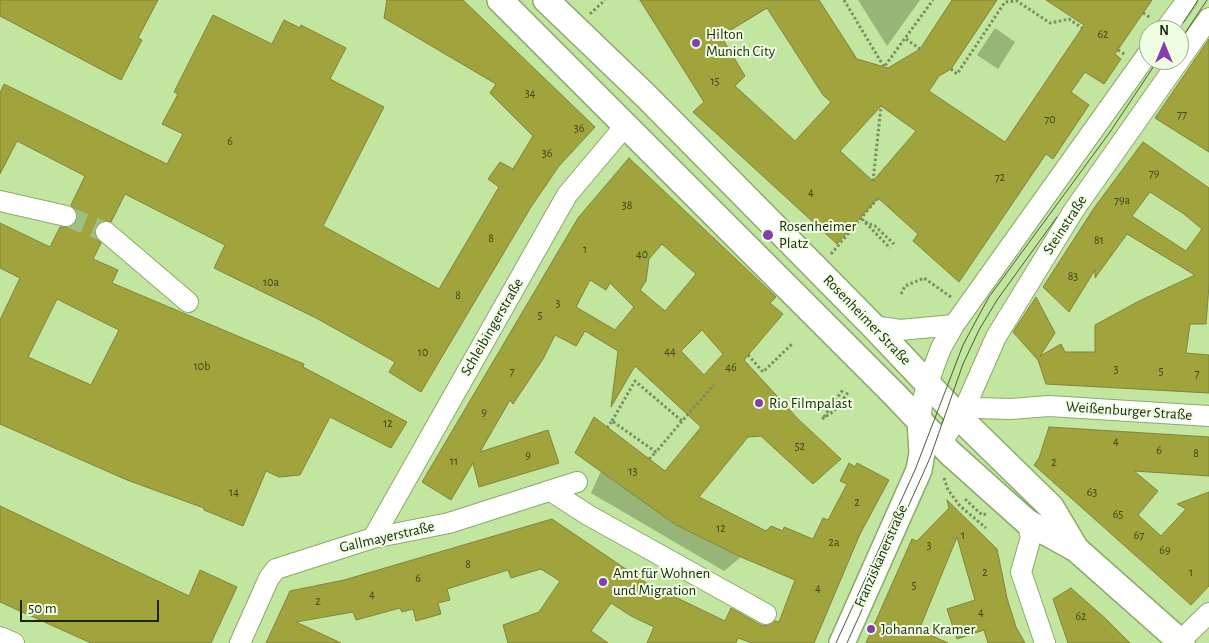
<!DOCTYPE html>
<meta charset="utf-8">
<style>
body{margin:0}
#map{position:relative;width:1209px;height:643px;overflow:hidden;background:#c2e5a0;font-family:"Alegreya Sans",sans-serif}
canvas{display:block}
.north{position:absolute;left:1139px;top:20px;width:50px;height:50px;box-sizing:border-box;background:#f0ffe3;border:1px solid #9aa98d;border-radius:50%;rotate:0deg;font-size:14px;font-weight:700;line-height:20px;text-align:center;color:#1a270c}
.north::after{content:'';display:block;margin:auto;width:18px;height:22px;background:#853eb0;clip-path:polygon(50% 0,100% 100%,50% 72%,0 100%)}
.scale{position:absolute;left:20px;top:600px;width:139px;height:22px;box-sizing:border-box;border:2px solid #1a270c;border-top:0;padding-left:6px;font-size:15px;line-height:18px;white-space:nowrap;color:#1a270c;-webkit-text-stroke:4px #f0ffe3;paint-order:stroke}
</style>
<div id="map">
<canvas width="1209" height="643"></canvas>
<div class="north">N</div>
<div class="scale">50 m</div>
</div>
<script>
const g = document.querySelector('canvas').getContext('2d');
g.lineJoin = 'round';
function fill(path, color) { g.fillStyle = color; g.fill(path, 'evenodd'); }
const toPath = rows => new Path2D(rows.map(r => 'M' + r).join(''));
function stroke(path, color, width, dash) { g.strokeStyle = color; g.lineWidth = width; g.lineCap = dash ? 'butt' : 'round'; g.setLineDash(dash || []); g.stroke(path); }
function write(font, color, halo, rows, align = 'center') {
  g.font = font + ' "Alegreya Sans",sans-serif'; g.lineWidth = 4; g.setLineDash([]); g.textBaseline = 'middle'; g.strokeStyle = halo; g.fillStyle = color; for (const [text, x, y, turn = 0] of rows) {
    g.save(); g.translate(x, y); g.rotate((+turn || 0) * Math.PI / 180); g.textAlign = isNaN(turn) ? turn : align; if (halo) g.strokeText(text, 0, 0); g.fillText(text, 0, 0); g.restore();
  }
}
const green = toPath([
 [858,0,920,0,887,46],
 [995,28,1015,42,998,69,977,55],
 [601,471,676,525,741,557,724,571,591,493]
]);
const building = toPath([
 [0,0,158,0,138,38,142,40,121,80,0,16,0,0],
 [387,0,463,0,595,127,559,166,531,207,421,392,389,372,395,362,316,318,214,268,225,245,125,194,111,222,103,221,97,225,95,235,101,243,93,259,118,270,112,283,304,364,303,367,407,422,391,448,330,417,300,475,279,477,266,471,243,526,204,510,204,508,127,480,0,424,0,320,20,278,0,268,0,223,50,247,60,227,70,227,77,219,77,212,71,205,85,176,17,141,0,174,0,93,4,84,167,164,183,134,162,124,178,94,174,92,213,15,272,44,284,20,300,28,301,25,346,48,330,79,384,107,323,226,439,289,499,187,488,179,500,162,513,169,533,136,490,93,496,84,384,18,387,0],
 [57,299,119,330,91,385,28,357,57,299],
 [640,0,819,0,857,59,888,68,920,49,952,0,997,0,951,69,939,76,929,91,1005,142,1084,25,1046,0,1152,0,1115,54,1121,59,1104,84,1085,72,1071,92,1089,105,1053,159,1046,154,959,282,913,241,918,234,878,198,837,244,693,112,704,102,640,0],
 [767,8,823,95,831,102,795,141,735,86,745,76,721,36,767,8],
 [881,106,916,131,873,181,840,151,881,106],
 [1209,39,1209,152,1155,118,1209,39],
 [1143,142,1209,188,1209,285,1206,324,1190,324,1186,353,1209,355,1209,393,1046,384,1038,360,1013,332,1036,297,1055,333,1040,356,1061,344,1065,352,1095,352,1095,325,1139,301,1195,275,1127,234,1095,278,1095,270,1069,312,1043,287,1094,208,1143,142],
 [1150,192,1184,214,1202,229,1186,251,1132,216,1150,192],
 [629,158,776,297,770,303,783,314,744,360,798,419,841,459,813,484,761,436,748,437,699,497,766,531,771,526,783,531,784,527,813,539,823,518,828,520,847,484,840,481,849,463,855,467,857,463,889,480,860,534,814,643,752,643,738,638,736,643,647,643,654,627,631,616,611,603,591,631,608,643,508,643,503,625,539,612,560,581,541,569,511,578,508,570,447,589,450,600,438,603,441,614,416,621,413,609,402,612,400,608,356,620,353,612,296,622,341,643,266,643,290,591,344,580,552,519,648,584,725,621,731,608,761,625,767,626,775,621,779,622,795,580,741,557,676,525,575,453,594,417,665,471,701,427,635,366,611,407,618,351,585,331,576,346,555,335,543,359,513,404,510,400,480,452,548,430,559,463,479,487,473,463,451,500,422,482,578,218,629,158],
 [662,244,696,274,665,311,640,290,646,281,649,259,662,244],
 [590,280,606,290,610,283,634,307,615,330,576,307,590,280],
 [702,330,723,354,704,375,681,351,702,330],
 [1049,427,1209,437,1209,476,1134,471,1158,491,1138,515,1161,536,1186,509,1177,504,1209,492,1209,586,1191,605,1034,465,1039,458,1049,427],
 [947,500,997,549,1007,598,1016,627,1025,643,988,643,984,630,957,639,947,609,975,600,957,537,919,630,948,643,866,643,912,539,917,541,949,508,947,500],
 [0,506,189,596,200,570,237,587,211,643,91,643,0,602,0,506],
 [1071,588,1106,619,1130,643,1068,643,1053,599,1071,588]
]);
const minorTunnel = toPath([
 [66,216,106,232]
]);
const path = toPath([
 [844,0,884,67,933,0],
 [1143,13,1151,18],
 [590,14,605,0],
 [906,39,920,49],
 [1118,50,1126,55],
 [951,69,957,74,1005,2,1017,1,1050,23,1069,19,1082,28],
 [873,181,881,106],
 [862,219,890,248],
 [865,222,875,226,894,244],
 [831,254,878,198],
 [901,294,905,286,924,278,951,297],
 [748,355,763,372,792,344],
 [824,417,844,388],
 [822,419,834,411,849,391],
 [612,421,635,381,682,421,714,385],
 [607,428,612,421,656,452,682,421],
 [649,459,656,452],
 [944,478,948,490,960,506,986,528],
 [965,499,982,515,986,514]
]);
const minor = toPath([
 [1165,30,1187,0],
 [0,201,66,216],
 [106,232,188,302],
 [873,326,900,330,954,325],
 [978,408,1011,409,1049,406,1209,416],
 [920,420,923,399,933,369,941,348,954,325,1149,52],
 [941,443,967,403,996,337,1074,210,1209,18],
 [551,491,588,515,766,614],
 [1027,522,1031,537,1021,572,1045,643],
 [373,538,567,195,625,126],
 [0,637,14,643],
 [240,643,269,578,276,569,373,538,449,523,577,482],
 [1178,643,1209,613]
]);
const major = toPath([
 [500,0,894,394,950,453,1027,522,1076,549],
 [546,0,647,97,873,326,965,423,1051,507,1076,549,1182,643],
 [842,643,919,470,922,453,920,420]
]);
const tram = toPath([
 [1183,23,1198,0],
 [1179,42,1207,0],
 [836,643,915,470,963,345,978,317,989,297,1110,132,1158,60],
 [847,643,930,458,963,364,979,330,997,300,1057,217]
]);
const markers = [
 [696,43,5,"#853eb0"],
 [768,235,6,"#853eb0"],
 [759,403,5,"#853eb0"],
 [603,582,5,"#853eb0"],
 [871,629,5,"#853eb0"]
];
const numberNames = [
 ["62",1103,34],
 ["15",715,81],
 ["34",530,93],
 ["77",1182,114],
 ["70",1050,119],
 ["36",579,128],
 ["6",230,141],
 ["36",547,153],
 ["79",1154,173],
 ["72",1000,177],
 ["4",811,192],
 ["79a",1122,200],
 ["38",627,205],
 ["8",491,238],
 ["81",1099,240],
 ["1",585,249],
 ["40",642,254],
 ["83",1073,276],
 ["10a",271,282],
 ["8",458,295],
 ["3",558,303],
 ["5",540,315],
 ["44",670,351],
 ["10",423,352],
 ["10b",202,366],
 ["46",731,367],
 ["3",1116,369],
 ["7",512,371],
 ["5",1161,371],
 ["7",1197,373],
 ["9",484,412],
 ["12",388,423],
 ["4",1116,441],
 ["52",800,446],
 ["6",1159,450],
 ["8",1196,453],
 ["9",528,455],
 ["11",454,461],
 ["2",1054,462],
 ["13",633,471],
 ["14",234,492],
 ["63",1092,492],
 ["2",857,502],
 ["65",1118,514],
 ["12",721,528],
 ["1",963,535],
 ["67",1139,535],
 ["2a",834,542],
 ["3",929,545],
 ["69",1165,550],
 ["8",468,564],
 ["2",985,572],
 ["1",1191,572],
 ["6",418,578],
 ["5",914,585],
 ["4",818,588],
 ["4",372,594],
 ["2",318,601],
 ["4",981,612],
 ["62",1081,616]
];
const poiNames = [
 ["Hilton",706,34],
 ["Munich City",706,51],
 ["Rosenheimer",779,226],
 ["Platz",779,243],
 ["Rio Filmpalast",769,403],
 ["Amt für Wohnen",613,573],
 ["und Migration",613,590],
 ["Johanna Kramer",881,629]
];
const streetNames = [
 ["Steinstraße",1065,225,-57],
 ["Rosenheimer Straße",867,320,46],
 ["Schleibingerstraße",492,327,-60],
 ["Weißenburger Straße",1129,411,4],
 ["Gallmayerstraße",387,537,-13],
 ["Franziskanerstraße",881,556,-66]
];
fill(green, '#96b577');
fill(building, '#a1a33d');
stroke(building, '#828438', 1);
stroke(minorTunnel, '#a0bf82', 20, [20, 10]);
stroke(minor, '#8aab69', 22);
stroke(major, '#8aab69', 28);
stroke(path, '#77905e', 3, [2.5, 2.5]);
stroke(minor, '#fff', 20);
stroke(major, '#fff', 25);
stroke(tram, '#4a5d36', 1);
for (const [x, y, r, color] of markers) { const dot = new Path2D(); dot.arc(x, y, r, 0, 2 * Math.PI); g.fillStyle = color; g.fill(dot); stroke(dot, '#f0ffe3', 2); }
write('12px', '#3c4618', null, numberNames);
write('15px', '#1a270c', '#f0ffe3', poiNames, 'left');
write('15px', '#1a270c', '#f0ffe3', streetNames);
</script>
